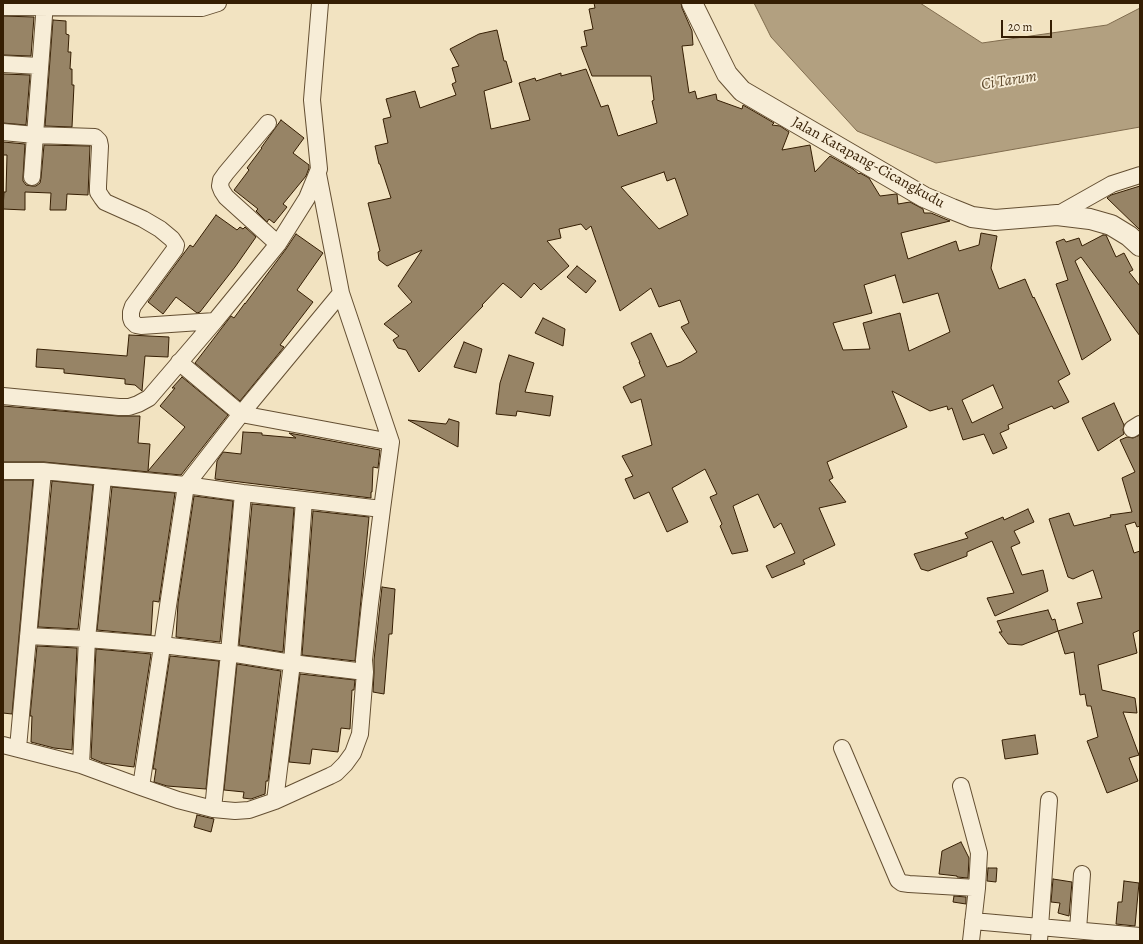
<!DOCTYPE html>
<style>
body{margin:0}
#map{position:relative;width:1143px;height:944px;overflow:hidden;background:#f2e3c1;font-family:Alegreya,serif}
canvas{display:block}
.frame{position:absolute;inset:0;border:4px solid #351e03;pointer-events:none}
.scale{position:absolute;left:1001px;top:20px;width:51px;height:18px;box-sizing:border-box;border:2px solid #351e03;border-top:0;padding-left:5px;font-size:12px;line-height:14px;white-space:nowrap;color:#351e03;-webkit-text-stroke:3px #f7edd7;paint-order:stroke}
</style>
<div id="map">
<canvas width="1143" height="944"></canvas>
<div class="frame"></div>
<div class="scale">20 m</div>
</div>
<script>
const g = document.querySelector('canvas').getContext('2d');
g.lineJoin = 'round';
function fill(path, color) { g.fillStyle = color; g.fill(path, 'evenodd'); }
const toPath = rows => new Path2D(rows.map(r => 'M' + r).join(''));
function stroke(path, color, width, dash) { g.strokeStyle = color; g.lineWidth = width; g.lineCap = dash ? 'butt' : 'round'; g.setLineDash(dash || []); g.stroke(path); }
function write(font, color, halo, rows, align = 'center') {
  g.font = font + ' Alegreya,serif'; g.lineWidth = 3.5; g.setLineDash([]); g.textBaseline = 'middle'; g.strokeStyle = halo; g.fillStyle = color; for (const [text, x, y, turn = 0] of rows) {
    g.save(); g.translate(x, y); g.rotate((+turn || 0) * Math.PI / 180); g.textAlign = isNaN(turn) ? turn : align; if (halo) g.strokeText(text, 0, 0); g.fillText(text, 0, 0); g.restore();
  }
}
const water = toPath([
 [754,3,920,3,982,43,1107,25,1140,8,1140,127,936,163,857,131,771,37,754,3]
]);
const building = toPath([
 [594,3,681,3,682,8,692,31,693,45,682,46,689,93,695,91,697,99,716,94,717,100,742,109,743,105,774,123,772,125,780,126,789,132,782,150,810,145,815,172,830,156,853,169,859,174,860,173,869,178,880,196,896,194,897,194,898,204,910,202,923,209,924,213,931,213,950,221,901,233,908,259,956,241,959,251,979,245,981,233,997,236,991,268,999,289,1025,279,1033,298,1034,297,1070,374,1058,381,1069,402,1054,409,1052,406,1008,425,1009,429,1000,433,1007,448,993,454,984,434,963,440,952,408,948,410,947,406,930,411,892,391,907,427,827,462,833,478,829,480,846,502,819,508,835,545,803,560,805,564,772,578,766,566,795,553,781,523,774,528,758,494,733,506,748,551,732,554,720,526,722,524,710,497,717,494,705,469,681,483,672,488,688,522,667,532,649,492,634,499,625,479,633,476,622,456,652,445,641,399,631,403,623,387,645,376,639,362,640,362,631,343,651,333,667,367,681,362,697,352,681,327,689,323,680,300,659,307,651,288,620,311,591,226,586,230,581,224,559,229,561,238,547,241,569,266,541,290,534,283,521,298,513,291,503,283,482,305,483,306,419,372,406,350,398,348,393,340,399,336,384,324,412,302,398,286,422,250,387,266,379,260,378,252,380,251,368,203,391,198,380,164,379,164,375,146,388,143,383,119,391,117,386,99,415,91,420,108,456,95,452,84,456,82,452,68,459,66,450,49,479,34,497,30,504,61,506,61,512,82,484,91,491,129,530,120,519,83,535,78,536,81,561,73,561,76,586,69,601,107,608,105,618,136,657,123,652,101,654,100,651,76,592,76,581,47,587,46,584,31,593,29,589,9,595,8,594,3],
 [664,172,667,181,675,178,688,215,659,229,621,187,664,172],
 [895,275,903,303,938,293,950,332,909,351,900,313,863,323,870,349,843,350,833,323,872,313,864,285,895,275],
 [993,385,1003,408,972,423,962,400,993,385],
 [3,16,34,17,31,56,3,55,3,16],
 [53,20,66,21,66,34,69,35,68,52,71,52,70,69,72,69,72,85,74,85,72,127,45,126,53,20],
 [3,74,30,75,26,125,3,123,3,74],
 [281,120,304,138,293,153,309,165,309,168,306,176,283,204,287,207,274,223,269,219,267,222,256,211,258,209,234,190,249,170,247,168,262,148,261,148,281,120],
 [3,142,25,144,23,177,23,181,26,185,32,186,36,186,40,183,41,178,44,145,90,146,88,195,67,194,66,210,50,210,51,193,25,192,25,210,3,209,4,192,6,192,7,155,3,155,3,142],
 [1140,186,1140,230,1107,198,1111,195,1140,186],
 [216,215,237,230,240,227,243,229,245,227,256,237,235,267,200,312,197,313,176,297,163,314,148,302,190,245,193,247,216,215],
 [296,234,323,253,297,290,313,302,280,345,284,347,240,401,195,363,231,316,234,318,245,303,245,304,286,249,296,234],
 [1103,235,1106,235,1116,257,1124,253,1133,270,1129,272,1140,286,1140,336,1081,257,1075,261,1111,340,1082,360,1056,284,1068,280,1056,242,1064,239,1066,242,1079,238,1082,246,1103,235],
 [577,266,596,281,586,293,567,277,577,266],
 [543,318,565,329,563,346,535,333,543,318],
 [129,335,169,337,168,357,145,356,142,391,135,385,125,384,125,379,64,373,64,369,36,367,37,349,127,356,129,335],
 [464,342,482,349,476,373,454,367,464,342],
 [509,355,534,363,525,392,553,396,550,416,517,411,516,416,496,414,500,383,509,355],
 [182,377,228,415,181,475,44,462,3,462,3,406,118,416,140,416,138,443,150,444,148,471,185,427,160,406,175,388,172,388,182,377],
 [1114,403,1124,425,1123,430,1124,434,1098,451,1082,418,1114,403],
 [449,419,459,422,458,447,408,420,446,424,449,419],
 [243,432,262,433,262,435,296,438,289,433,380,450,378,468,373,467,372,492,371,492,371,498,215,479,217,461,223,452,241,454,243,432],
 [1140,435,1140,526,1137,527,1135,522,1125,525,1134,553,1140,551,1140,630,1133,633,1137,653,1098,665,1102,690,1135,698,1137,713,1123,712,1139,755,1129,758,1138,781,1107,793,1087,741,1098,737,1091,706,1087,706,1085,694,1080,695,1074,652,1065,654,1058,631,1083,623,1077,603,1102,598,1093,570,1073,579,1068,577,1049,519,1069,513,1074,526,1111,517,1110,515,1132,512,1122,478,1135,472,1120,440,1127,437,1133,438,1140,435],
 [3,480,33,480,12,714,3,713,3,480],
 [52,481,93,485,78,629,38,627,52,481],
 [112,487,175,493,159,602,153,601,151,635,97,630,112,487],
 [194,496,233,501,220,642,176,637,178,603,194,496],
 [252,504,294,508,283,652,239,645,252,504],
 [1028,509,1034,522,1014,531,1020,543,1011,547,1022,575,1043,570,1048,591,995,616,987,598,1014,593,992,541,967,552,967,556,928,571,921,569,914,554,968,538,965,533,1003,517,1004,520,1028,509],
 [313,511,369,517,355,661,302,655,313,511],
 [382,587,395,589,392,634,389,634,384,694,373,692,374,673,374,660,382,587],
 [1048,610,1052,620,1055,619,1058,631,1022,645,1008,644,999,632,1002,632,997,621,1048,610],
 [37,646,77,648,72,750,54,748,31,742,32,716,30,716,37,646],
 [96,649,151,654,134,767,103,763,91,758,96,649],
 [170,656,219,661,206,789,167,786,154,782,156,769,153,769,170,656],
 [237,664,281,671,268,781,266,781,265,794,251,799,243,798,244,792,224,790,237,664],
 [300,674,355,680,354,690,352,690,350,729,341,728,338,752,312,749,310,764,289,762,300,674],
 [1035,735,1038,754,1005,759,1002,740,1035,735],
 [197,815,214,819,211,832,194,827,197,815],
 [961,842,969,858,968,878,957,877,957,876,939,874,942,851,961,842],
 [988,868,997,868,996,882,987,881,988,868],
 [1053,879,1072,882,1069,916,1058,913,1060,903,1051,902,1053,879],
 [1124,881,1139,883,1135,926,1116,924,1118,902,1122,902,1124,881],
 [954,896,966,897,966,904,953,902,954,896]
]);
const minor = toPath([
 [45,3,35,135,95,137,99,141,100,146,98,186,98,192,102,198,105,202,143,219,160,229,172,239,176,245,175,249,133,306,131,312,131,318,132,321,136,325,141,326,215,321],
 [3,7,202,8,218,3],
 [3,64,40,66],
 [268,123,226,173,221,180,220,186,222,191,226,197,278,244],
 [3,132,35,135,32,177],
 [1057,215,1112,184,1140,175],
 [179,362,241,414,391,442],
 [3,396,119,407,129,407,138,404,149,398,215,321,278,244,307,198,319,169,312,100,320,3],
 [1132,429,1140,424],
 [3,471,43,471,186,485,243,493,382,509],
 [28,636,87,639,162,645,229,653,292,663,365,672,364,660,370,604,382,509,391,442,341,293,318,174],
 [3,745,81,765,141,787,178,800,213,809,235,811,249,810,275,801,330,776,336,773,345,764,353,753,360,734,365,672],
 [18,748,43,471],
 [842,748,898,880,902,883,909,884,977,888],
 [81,765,87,639,103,477],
 [961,786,979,853,977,888,971,941],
 [141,787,186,485,241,414,341,293],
 [275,801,292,663,304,500],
 [213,809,229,653,243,493],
 [973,921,1140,936],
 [1078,930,1082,874],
 [1039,941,1049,800]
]);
const tertiary = toPath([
 [692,3,727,74,742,91,924,197,952,209,972,217,995,220,1057,215,1090,219,1111,225,1129,236,1140,246]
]);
const streetNames = [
 ["Jalan Katapang-Cicangkudu",868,163,29]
];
const waterNames = [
 ["Ci Tarum",1009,81,-9]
];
fill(water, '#b2a080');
stroke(water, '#806c4e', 1);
fill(building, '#978466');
stroke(building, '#351e03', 1);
stroke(minor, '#644f32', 18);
stroke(tertiary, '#644f32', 22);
stroke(minor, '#f7edd7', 16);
stroke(tertiary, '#f7edd7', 20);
write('15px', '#351e03', '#f7edd7', streetNames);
write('italic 16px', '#614c2f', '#f7edd7', waterNames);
</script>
